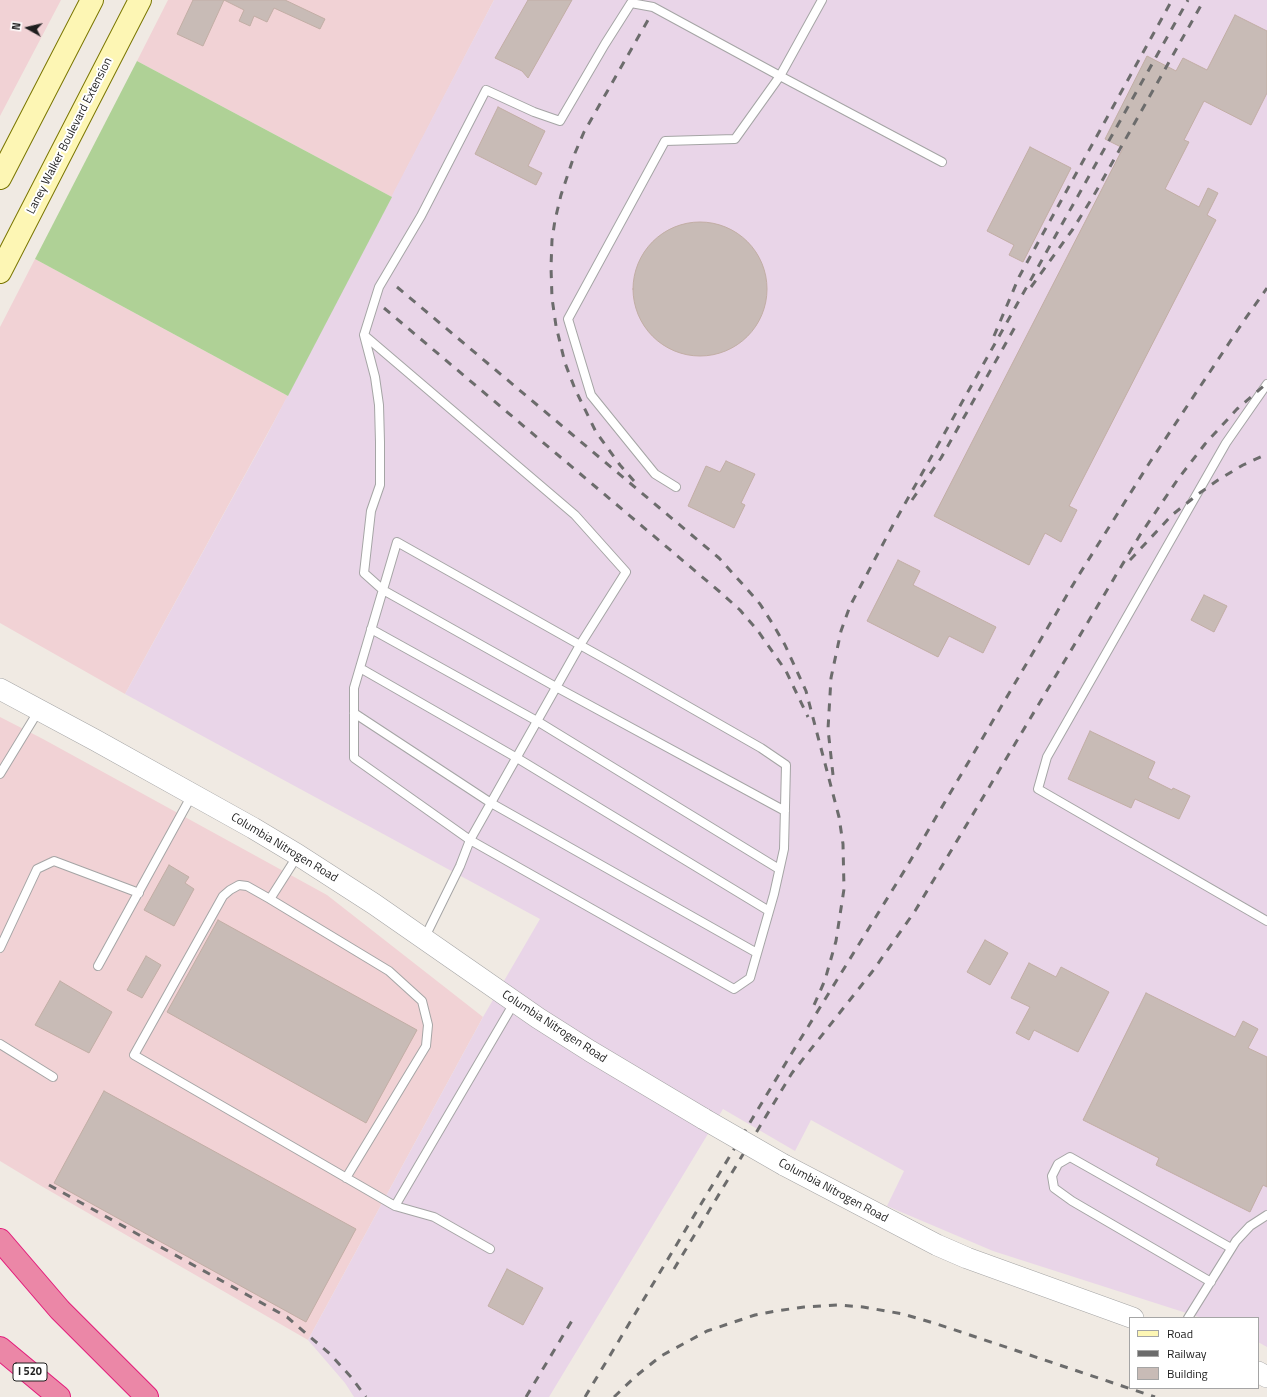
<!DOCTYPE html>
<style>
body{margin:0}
#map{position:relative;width:1267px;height:1397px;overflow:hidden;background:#f0eae3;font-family:"Titillium Web",sans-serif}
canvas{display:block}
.legend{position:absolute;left:1129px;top:1317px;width:130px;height:72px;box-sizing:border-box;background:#fff;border:1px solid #a5a5a5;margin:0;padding:5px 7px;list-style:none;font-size:12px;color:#1e1e1e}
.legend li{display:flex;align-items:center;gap:8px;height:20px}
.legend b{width:20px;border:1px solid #a5a5a5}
.north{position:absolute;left:8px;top:8px;width:40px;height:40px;-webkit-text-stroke:3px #fff;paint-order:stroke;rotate:278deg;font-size:11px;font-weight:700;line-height:16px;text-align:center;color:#1e1e1e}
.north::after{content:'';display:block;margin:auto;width:14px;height:18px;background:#1e1e1e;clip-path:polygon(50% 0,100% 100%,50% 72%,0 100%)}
</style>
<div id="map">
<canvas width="1267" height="1397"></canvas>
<ul class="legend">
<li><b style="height:5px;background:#fdf6b4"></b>Road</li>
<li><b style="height:5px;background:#6c6c6c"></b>Railway</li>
<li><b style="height:11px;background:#c8bbb6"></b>Building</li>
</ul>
<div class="north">N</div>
</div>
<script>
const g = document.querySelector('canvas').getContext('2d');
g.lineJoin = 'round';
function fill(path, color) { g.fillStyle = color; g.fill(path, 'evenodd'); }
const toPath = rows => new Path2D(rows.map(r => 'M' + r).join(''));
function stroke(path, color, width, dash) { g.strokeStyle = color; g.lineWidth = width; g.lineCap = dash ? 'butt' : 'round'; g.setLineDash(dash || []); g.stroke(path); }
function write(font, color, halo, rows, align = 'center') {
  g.font = font + ' "Titillium Web",sans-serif'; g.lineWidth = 4; g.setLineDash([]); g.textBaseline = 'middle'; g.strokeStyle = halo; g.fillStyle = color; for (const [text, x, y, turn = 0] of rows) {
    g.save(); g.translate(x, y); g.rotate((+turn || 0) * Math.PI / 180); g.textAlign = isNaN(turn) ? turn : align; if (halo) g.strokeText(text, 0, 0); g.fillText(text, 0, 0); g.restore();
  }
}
const commercial = toPath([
 [0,0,61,0,0,116],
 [168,0,494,0,392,197,137,61],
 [35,259,288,396,125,694,0,623,0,327],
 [0,717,43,739,327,895,483,1017,308,1340,43,1187,0,1161]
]);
const industrial = toPath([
 [494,0,1267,0,1267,1347,1258,1342,1258,1318,1202,1318,993,1251,887,1206,904,1171,811,1120,795,1151,723,1109,549,1397,354,1397,345,1383,308,1340,483,1017,540,919,125,694,267,435]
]);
const forest = toPath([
 [137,61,392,197,288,396,35,259]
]);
const building = toPath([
 [193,0,224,0,203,46,177,34,193,0],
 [224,0,285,0,325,19,320,29,274,8,267,22,254,16,250,26,239,21,244,10,224,0],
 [528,0,572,0,528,78,522,71,495,58,528,0],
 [1235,15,1267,31,1267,93,1251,125,1204,101,1184,140,1189,142,1165,189,1199,207,1208,188,1218,193,1207,215,1216,220,1069,506,1077,510,1061,542,1045,533,1029,565,934,516,1123,148,1105,139,1147,56,1176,71,1183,58,1207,70,1235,15],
 [498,107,545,131,528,166,542,173,536,185,475,154,498,107],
 [1030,147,1071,168,1023,262,1009,255,1014,245,987,231,1030,147],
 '633 289a67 67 0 1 1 134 0a67 67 0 1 1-134 0Z',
 [726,461,755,474,741,503,745,505,734,528,688,506,706,466,720,472,726,461],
 [898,560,920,571,913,585,996,627,983,653,949,636,938,657,867,621,898,560],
 [1204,595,1227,606,1214,632,1191,620,1204,595],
 [1090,731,1155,762,1148,778,1172,790,1173,788,1190,796,1179,819,1135,799,1131,808,1068,779,1090,731],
 [169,865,189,877,185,883,194,889,174,926,144,910,169,865],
 [218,920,417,1030,366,1123,167,1012,218,920],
 [985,940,1008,953,990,985,967,972,985,940],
 [146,956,161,965,142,998,127,990,146,956],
 [1029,963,1056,977,1061,967,1109,992,1078,1052,1034,1030,1029,1040,1016,1033,1030,1007,1011,998,1029,963],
 [60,981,112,1012,89,1053,35,1025,60,981],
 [1146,993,1235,1037,1243,1021,1258,1029,1248,1048,1267,1057,1267,1187,1263,1185,1250,1212,1156,1165,1159,1158,1083,1120,1146,993],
 [104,1091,356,1229,306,1322,54,1183,104,1091],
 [507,1269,543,1288,523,1325,488,1306,507,1269]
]);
const service = toPath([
 [822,0,780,76,942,162],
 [364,335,375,377,379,405,380,442,380,485,371,511,364,573,383,590,556,687,785,811],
 [1267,384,1226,443,1047,757,1038,789,1267,921],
 [371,629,537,721,779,869],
 [360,668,517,758,769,911],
 [354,713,491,803,757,953],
 [0,774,39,710],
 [298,855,270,899,389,971,422,1001,428,1025,426,1046,346,1178],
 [270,899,247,886,239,885,230,890,223,896,134,1055,395,1206,514,1003],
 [424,939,460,866,470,840,354,758,354,688,397,542,580,645,614,664,761,748,786,765,784,849,774,894,750,978,734,989,470,840,580,645,626,572,575,515,364,335,379,287,421,216,486,90,534,112,560,121,605,44,631,3,653,7,780,76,735,139,665,141,568,319,591,395,655,474,676,487],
 [0,948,37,869,54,861,139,893],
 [98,966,192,795],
 [0,1044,53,1077],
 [395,1206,434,1217,490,1249],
 [1211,1282,1072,1201,1054,1188,1052,1176,1058,1164,1070,1157,1231,1248],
 [1188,1318,1236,1241,1250,1226,1267,1215]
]);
const tertiary = toPath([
 [0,689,95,740,253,828,298,855,374,904,538,1018,590,1051,704,1119],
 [784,1165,937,1245,967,1258,1133,1318],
 [1258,1372,1267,1377]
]);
const secondary = toPath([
 [0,178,92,0],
 [0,272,140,0]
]);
const motorway = toPath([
 [0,1240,60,1310,147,1397],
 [0,1348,59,1397]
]);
const rail = toPath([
 [397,287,719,558,746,588,760,604,774,626,785,645,806,691,839,817,843,844,844,889,836,941,825,980,811,1012],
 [1031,287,1073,229,1094,195,1204,0],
 [384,308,720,592,740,610,758,631,786,671,808,717],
 [994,336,1019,277,1172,0],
 [634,481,620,465,596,432,575,389,565,363,556,326,552,298,551,267,552,240,555,220,561,195,575,153,584,132,648,20],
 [912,500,941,458,1015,327],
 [1130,560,1172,515,1197,495,1218,480,1243,465,1267,454],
 [833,775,828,729,831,678,841,631,850,606,893,525,1188,0],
 [49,1185,287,1317,330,1354,351,1377,366,1397],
 [674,1269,792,1073,872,972,915,911,1140,535,1178,479,1205,444,1237,409,1267,383],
 [526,1397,573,1319],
 [585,1397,790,1056,906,868,1077,578,1150,462,1243,322,1267,288],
 [614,1397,636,1376,661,1356,707,1331,755,1315,776,1311,804,1307,837,1305,863,1307,903,1314,937,1324,1155,1397]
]);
const tertiaryBridge = toPath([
 [704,1119,784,1165]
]);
const shields = [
 [30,1372,34]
];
const shieldNames = [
 ["I 520",30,1372]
];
const streetNames = [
 ["Laney Walker Boulevard Extension",70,136,-63],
 ["Columbia Nitrogen Road",284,848,31],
 ["Columbia Nitrogen Road",554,1027,33],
 ["Columbia Nitrogen Road",833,1191,28]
];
fill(commercial, '#f1d2d5');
fill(industrial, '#e9d5e8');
fill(forest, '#afd196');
fill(building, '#c8bbb6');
stroke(building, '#c2aea5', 1);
stroke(service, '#a5a5a5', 10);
stroke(tertiary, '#a5a5a5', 22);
stroke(secondary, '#7a7600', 24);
stroke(motorway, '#e31b7b', 24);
stroke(service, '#fff', 8);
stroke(tertiary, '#fff', 21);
stroke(secondary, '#fdf6b4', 22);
stroke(motorway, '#eb87a7', 22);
stroke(rail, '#6c6c6c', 3, [8, 8]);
stroke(tertiaryBridge, '#a5a5a5', 22, []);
stroke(tertiaryBridge, '#fff', 21);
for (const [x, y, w] of shields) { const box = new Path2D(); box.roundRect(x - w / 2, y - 9, w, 18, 3); g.fillStyle = '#fff'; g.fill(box); stroke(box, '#1e1e1e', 1); }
write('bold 11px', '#1e1e1e', null, shieldNames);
write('12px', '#1e1e1e', '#fff', streetNames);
</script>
